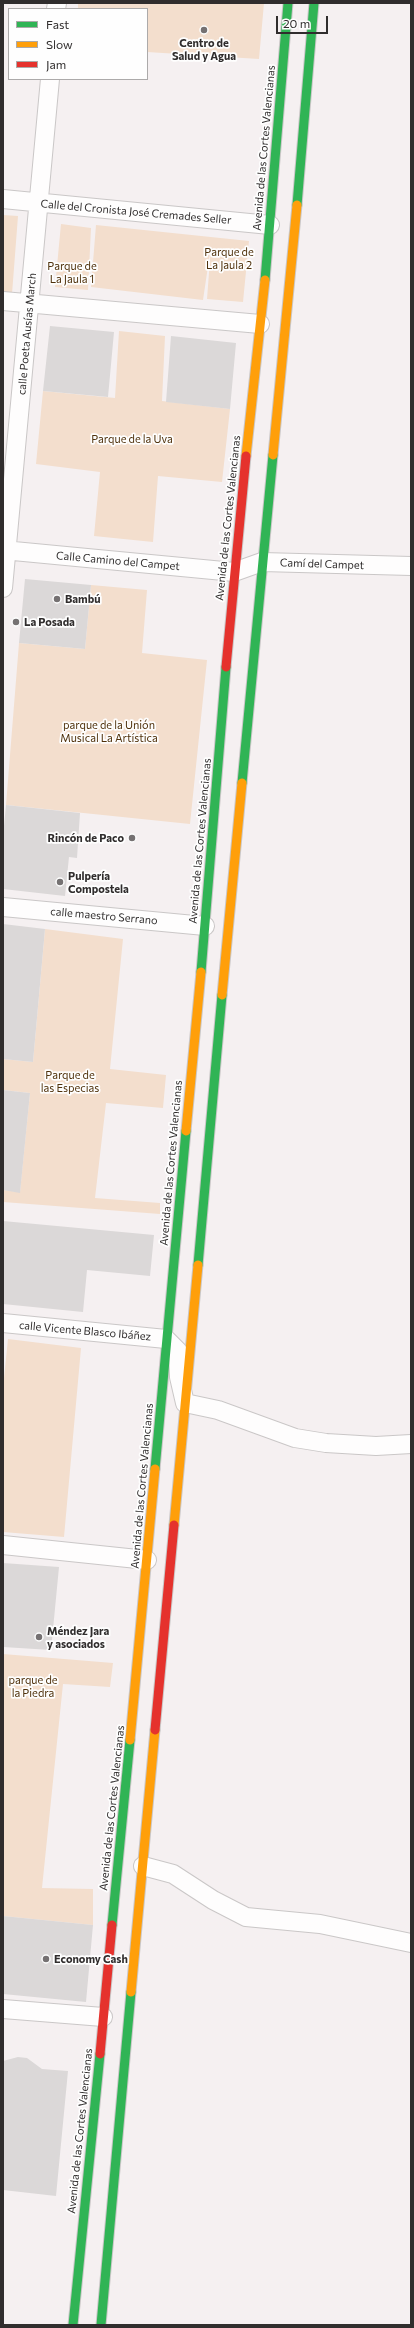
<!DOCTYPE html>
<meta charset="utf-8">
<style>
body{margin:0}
#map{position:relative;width:414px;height:2328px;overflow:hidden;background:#f5f0f1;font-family:Commissioner,sans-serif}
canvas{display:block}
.frame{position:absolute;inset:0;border:4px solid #302d2d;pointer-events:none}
.legend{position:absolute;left:8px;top:8px;width:140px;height:72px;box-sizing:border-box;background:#fefefe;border:1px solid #acaaaa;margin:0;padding:5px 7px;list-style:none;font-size:12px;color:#302d2d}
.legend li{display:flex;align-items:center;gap:8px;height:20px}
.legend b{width:20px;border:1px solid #acaaaa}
.scale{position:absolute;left:276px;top:16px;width:52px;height:18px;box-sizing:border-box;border:2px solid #302d2d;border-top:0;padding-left:5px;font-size:12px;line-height:14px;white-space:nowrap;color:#302d2d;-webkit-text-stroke:3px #fefefe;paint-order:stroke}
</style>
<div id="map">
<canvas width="414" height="2328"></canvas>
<div class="frame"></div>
<ul class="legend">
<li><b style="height:5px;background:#30b455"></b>Fast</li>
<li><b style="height:5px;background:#ff9f0a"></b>Slow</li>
<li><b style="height:5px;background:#e5322d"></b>Jam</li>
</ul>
<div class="scale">20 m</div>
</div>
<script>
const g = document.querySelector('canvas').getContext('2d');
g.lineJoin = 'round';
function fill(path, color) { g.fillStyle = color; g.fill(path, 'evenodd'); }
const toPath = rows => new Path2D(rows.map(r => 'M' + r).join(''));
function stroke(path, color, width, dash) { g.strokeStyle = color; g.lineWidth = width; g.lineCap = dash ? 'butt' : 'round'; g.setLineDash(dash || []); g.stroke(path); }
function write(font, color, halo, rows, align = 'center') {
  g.font = font + ' Commissioner,sans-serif'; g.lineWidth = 3.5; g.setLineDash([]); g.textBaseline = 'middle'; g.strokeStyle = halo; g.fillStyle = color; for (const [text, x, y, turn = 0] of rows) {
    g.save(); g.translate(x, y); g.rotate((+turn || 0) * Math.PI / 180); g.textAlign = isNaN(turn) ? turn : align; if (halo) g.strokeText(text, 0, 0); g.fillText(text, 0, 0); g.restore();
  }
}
const green = toPath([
 [78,3,264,3,259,59,147,52,147,9,78,9],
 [3,215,18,216,12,294,3,293],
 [61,224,91,228,88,290,55,287],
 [96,225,249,241,243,302,207,299,211,246,203,300,91,287],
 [119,331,165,336,162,401,230,409,222,482,158,476,153,542,94,536,100,472,36,464,43,391,115,398],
 [91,585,147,590,142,653,207,660,190,824,6,805,19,643,85,649],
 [45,929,123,939,110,1069,166,1075,163,1108,106,1103,95,1198,160,1203,160,1214,3,1202,3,1190,20,1192,30,1093,3,1090,3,1059,33,1062],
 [8,1339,81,1348,64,1537,3,1532,3,1388],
 [3,1654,113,1663,110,1687,63,1684,42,1888,93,1889,93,1925,3,1916]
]);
const building = toPath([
 [50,326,114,332,108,397,43,391],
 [171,336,236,343,230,409,166,402],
 [25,579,91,585,85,649,19,643],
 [6,805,80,813,77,858,69,857,65,896,3,889,3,836],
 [3,924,45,929,33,1062,3,1059],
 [3,1090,30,1093,20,1193,3,1190],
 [3,1221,154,1235,150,1276,87,1270,83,1312,3,1304],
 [3,1563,59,1567,51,1650,3,1647],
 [3,1916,93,1925,86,2002,3,1994],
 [18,2057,27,2058,42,2069,68,2071,56,2196,3,2190,3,2061]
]);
const street = toPath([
 [56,9,57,3],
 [3,199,270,225],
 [3,301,260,324],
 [3,550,234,572,262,562,411,566],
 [3,588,50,79],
 [3,907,205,926],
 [3,1323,166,1339,178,1351,179,1377,185,1403,218,1410,295,1438,326,1443,376,1446,411,1444],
 [3,1545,147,1560],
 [143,1866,173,1874,213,1900,246,1917,320,1924,411,1943],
 [3,2009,103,2017]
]);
const fast = toPath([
 [297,205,314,3],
 [265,280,288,3],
 [242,783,273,455],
 [201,972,226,667],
 [198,1265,222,995],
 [155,1469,186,1131],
 [112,1925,130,1740],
 [73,2325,100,2054],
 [101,2325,131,1992]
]);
const slow = toPath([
 [273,455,297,205],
 [246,456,265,280],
 [222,995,242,783],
 [186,1131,201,972],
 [174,1525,198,1265],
 [130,1740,155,1469],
 [131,1992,155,1730]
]);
const jam = toPath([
 [226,667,246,456],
 [155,1730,174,1525],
 [100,2054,112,1925]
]);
const markers = [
 [204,30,4,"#757172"],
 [57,599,4,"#757172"],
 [16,622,4,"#757172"],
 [132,838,4,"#757172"],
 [60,882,4,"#757172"],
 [39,1637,4,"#757172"],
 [46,1959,4,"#757172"]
];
const poiNames = [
 ["Centro de",204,43,"center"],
 ["Salud y Agua",204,56,"center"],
 ["Bambú",65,599],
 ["La Posada",24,622],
 ["Rincón de Paco",124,838,"right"],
 ["Pulpería",68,876],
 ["Compostela",68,889],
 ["Méndez Jara",47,1631],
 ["y asociados",47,1644],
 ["Economy Cash",54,1959]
];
const streetNames = [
 ["Avenida de las Cortes Valencianas",264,148,-85],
 ["Calle del Cronista José Cremades Seller",136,212,5],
 ["calle Poeta Ausías March",27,334,-85],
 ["Avenida de las Cortes Valencianas",228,518,-84],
 ["Calle Camino del Campet",118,561,5],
 ["Camí del Campet",322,564,2],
 ["Avenida de las Cortes Valencianas",200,841,-85],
 ["calle maestro Serrano",104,916,5],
 ["Avenida de las Cortes Valencianas",171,1163,-85],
 ["calle Vicente Blasco Ibáñez",85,1331,5],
 ["Avenida de las Cortes Valencianas",142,1486,-85],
 ["Avenida de las Cortes Valencianas",112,1808,-84],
 ["Avenida de las Cortes Valencianas",80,2131,-84]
];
const parkNames = [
 ["Parque de",229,252],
 ["La Jaula 2",229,265],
 ["Parque de",72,266],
 ["La Jaula 1",72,279],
 ["Parque de la Uva",132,439],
 ["parque de la Unión",109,725],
 ["Musical La Artística",109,738],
 ["Parque de",70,1075],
 ["las Especias",70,1088],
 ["parque de",33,1680],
 ["la Piedra",33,1693]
];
fill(green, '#f3decd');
fill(building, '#dbd8d8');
stroke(street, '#cac7c7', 20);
stroke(fast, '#cac7c7', 11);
stroke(slow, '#cac7c7', 11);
stroke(jam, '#cac7c7', 11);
stroke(street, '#fefdfd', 18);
stroke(fast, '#30b455', 9);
stroke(slow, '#ff9f0a', 9);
stroke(jam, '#e5322d', 9);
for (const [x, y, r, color] of markers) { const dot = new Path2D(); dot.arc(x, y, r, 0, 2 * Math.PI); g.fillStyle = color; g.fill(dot); stroke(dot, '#fefefe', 1.5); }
write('bold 11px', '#302d2d', '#fefefe', poiNames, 'left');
write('11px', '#302d2d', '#fefefe', streetNames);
write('11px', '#4f310b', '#fefefe', parkNames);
</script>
